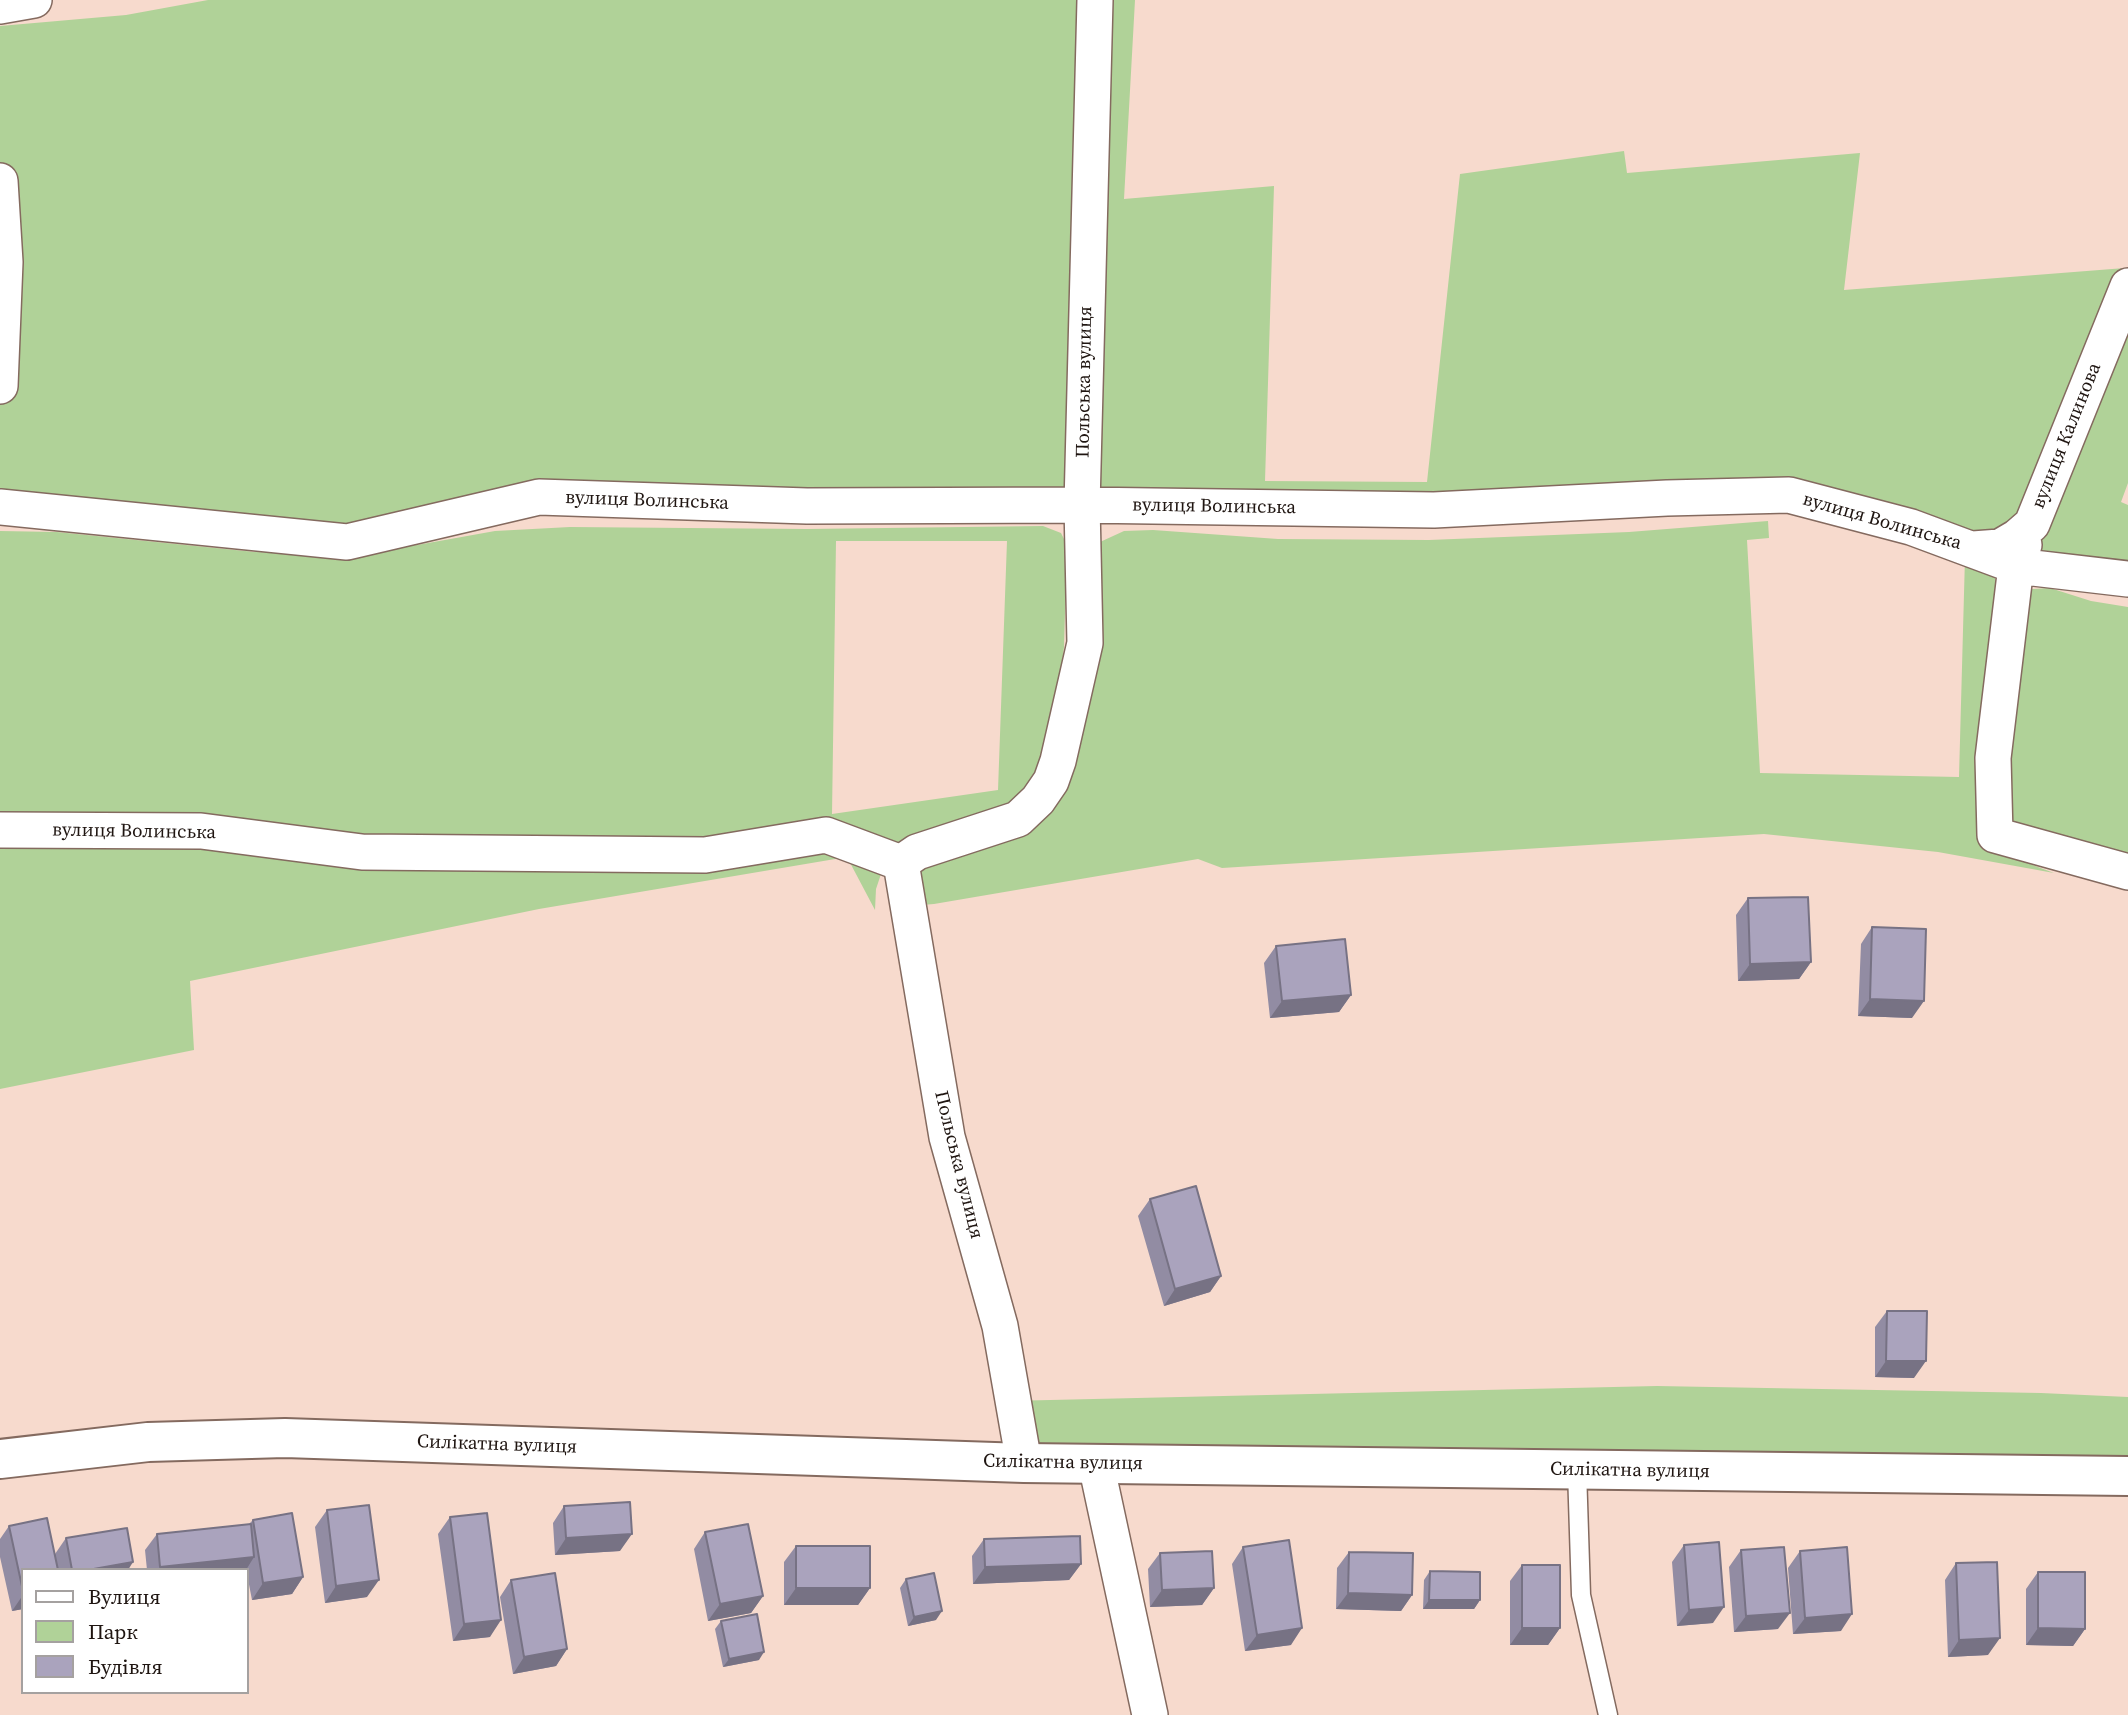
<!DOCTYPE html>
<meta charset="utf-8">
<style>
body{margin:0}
#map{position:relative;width:2128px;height:1715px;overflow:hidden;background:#f7dacd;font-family:"Source Serif 4",serif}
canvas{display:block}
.legend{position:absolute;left:21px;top:1568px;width:228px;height:126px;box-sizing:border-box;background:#fff;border:2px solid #a5a1a0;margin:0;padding:9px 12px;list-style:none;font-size:21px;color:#1f1511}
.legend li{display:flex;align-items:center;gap:14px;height:35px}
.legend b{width:35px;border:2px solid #a5a1a0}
</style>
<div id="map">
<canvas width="2128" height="1715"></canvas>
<ul class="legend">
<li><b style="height:9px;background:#fff"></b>Вулиця</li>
<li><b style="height:19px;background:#b0d298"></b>Парк</li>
<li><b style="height:19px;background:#aaa3bd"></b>Будівля</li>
</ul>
</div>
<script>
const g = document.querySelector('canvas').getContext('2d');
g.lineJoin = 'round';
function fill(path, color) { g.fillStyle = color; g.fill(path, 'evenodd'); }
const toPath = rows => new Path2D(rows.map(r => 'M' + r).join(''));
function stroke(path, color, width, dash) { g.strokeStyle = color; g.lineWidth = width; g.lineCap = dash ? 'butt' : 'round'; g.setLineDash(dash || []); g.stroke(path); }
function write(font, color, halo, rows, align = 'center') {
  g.font = font + ' "Source Serif 4",serif'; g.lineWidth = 7; g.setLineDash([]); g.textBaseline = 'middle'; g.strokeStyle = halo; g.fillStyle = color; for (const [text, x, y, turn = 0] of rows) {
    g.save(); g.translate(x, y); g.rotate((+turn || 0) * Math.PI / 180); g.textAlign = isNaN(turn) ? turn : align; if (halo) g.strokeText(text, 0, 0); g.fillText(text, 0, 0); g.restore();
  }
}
const green = toPath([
 [208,0,1088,0,1071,497,570,513,495,517,414,532,0,515,0,26,126,15],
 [1109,0,1135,0,1124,199,1274,186,1265,481,1427,482,1460,174,1624,151,1627,173,1860,153,1844,290,2125,268,2021,518,1998,539,1766,506,1629,518,1430,525,1095,498],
 [2128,316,2128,483,2121,502,2128,505,2128,589,2044,559,2040,543,2042,530],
 [1768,521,1769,538,1747,540,1760,773,1959,777,1965,557,1994,576,2000,591,2014,858,2054,873,1938,852,1764,834,1222,868,1198,859,934,904,897,907,907,868,1022,828,1100,542,1124,531,1153,530,1278,539,1429,540,1629,532],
 [1043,526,1061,533,1067,545,1064,647,1056,713,1029,794,882,871,876,889,875,910,847,857,539,909,190,981,194,1050,0,1089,0,531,57,532,255,552,322,554,417,545,495,531,570,527,807,529],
 [836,541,1007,541,998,790,832,814],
 [2050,588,2091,601,2128,607,2128,877,2022,847,1998,791,2024,596,2032,589],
 [1657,1386,2041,1393,2128,1397,2128,1464,1390,1447,1039,1446,1007,1401]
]);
const service = toPath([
 [1577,1470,1581,1595,1608,1715]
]);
const minor = toPath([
 [0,6,34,0],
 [0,181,5,262,0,386],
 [0,507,347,542,539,497,807,506,1082,505,1434,510,1667,498,1789,495,1911,527,2016,566,1993,758,1995,835,2128,872],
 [2024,545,2016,566,2128,579],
 [1973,549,2000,547,2017,537,2032,524,2128,286],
 [0,830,201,831,362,852,705,855,826,835,901,863],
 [901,863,917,852,1018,819,1038,800,1051,781,1058,761,1085,643,1082,505,1095,0],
 [901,863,947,1137,1000,1326,1024,1463],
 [1096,1464,1150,1715]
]);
const tertiary = toPath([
 [0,1459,148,1442,285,1438,1024,1463,2128,1476]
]);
const wall = toPath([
 [1748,898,1811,962,1799,979,1738,981,1736,915],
 [1872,927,1912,1018,1858,1016,1861,944],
 [1276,946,1351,995,1339,1012,1270,1018,1264,963],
 [1150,1199,1221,1276,1210,1292,1164,1306,1138,1216],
 [1887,1311,1914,1378,1875,1377,1875,1327],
 [564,1506,620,1551,555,1555,553,1523],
 [327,1510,367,1597,325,1603,315,1527],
 [450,1517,490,1637,453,1641,438,1534],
 [253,1520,303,1577,292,1594,252,1600,246,1569,147,1570,145,1550,157,1534,249,1524],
 [9,1526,55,1554,66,1538,128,1570,23,1570,23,1609,12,1611,0,1557,0,1539],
 [705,1532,763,1596,751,1613,708,1621,694,1549],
 [984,1539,1081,1564,1069,1580,973,1584,972,1556],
 [1684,1545,1713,1623,1677,1626,1672,1562],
 [796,1546,870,1588,858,1605,784,1605,784,1562],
 [1243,1547,1291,1645,1245,1651,1232,1564],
 [1741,1550,1778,1629,1734,1632,1729,1567],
 [1800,1551,1841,1631,1793,1634,1788,1568],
 [1349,1552,1412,1595,1401,1611,1336,1609,1337,1568],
 [1160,1553,1214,1588,1202,1605,1150,1607,1148,1569],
 [1956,1563,1988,1655,1948,1657,1945,1580],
 [1522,1565,1560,1628,1548,1645,1510,1645,1510,1581],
 [1430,1571,1480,1600,1474,1609,1423,1609,1424,1580],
 [2038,1572,2085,1629,2073,1646,2026,1645,2026,1589],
 [906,1579,936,1620,908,1626,900,1588],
 [511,1580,567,1649,556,1666,513,1674,500,1597],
 [721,1621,759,1660,723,1667,715,1629]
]);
const shadedWall = toPath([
 [1811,962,1799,979,1738,981,1750,964],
 [1351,995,1339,1012,1270,1018,1282,1001],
 [1870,999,1924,1001,1912,1018,1858,1016],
 [1221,1276,1210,1292,1164,1306,1175,1289],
 [1886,1361,1926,1361,1914,1378,1875,1377],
 [632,1534,620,1551,555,1555,566,1538],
 [254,1557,246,1570,159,1570,160,1567],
 [133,1562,128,1570,88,1570],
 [1081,1564,1069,1580,973,1584,985,1567],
 [303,1577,292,1594,252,1600,263,1583],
 [379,1580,367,1597,325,1603,336,1586],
 [796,1588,870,1588,858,1605,784,1605],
 [1214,1588,1202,1605,1150,1607,1162,1590],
 [1348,1593,1412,1595,1401,1611,1336,1609],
 [23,1595,23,1609,12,1611],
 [763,1596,751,1613,708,1621,720,1604],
 [1429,1600,1480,1600,1474,1609,1423,1609],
 [1724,1607,1713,1623,1677,1626,1689,1610],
 [942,1611,936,1620,908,1626,914,1617],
 [1790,1613,1778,1629,1734,1632,1746,1616],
 [1852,1614,1841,1631,1793,1634,1805,1618],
 [501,1620,490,1637,453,1641,464,1624],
 [1302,1628,1291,1645,1245,1651,1257,1635],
 [1522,1628,1560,1628,1548,1645,1510,1645],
 [2038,1628,2085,1629,2073,1646,2026,1645],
 [2000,1638,1988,1655,1948,1657,1959,1640],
 [567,1649,556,1666,513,1674,524,1657],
 [764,1652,759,1660,723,1667,729,1659]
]);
const building = toPath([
 [1808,897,1811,962,1750,964,1748,898,1808,897],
 [1872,927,1926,929,1924,1001,1870,999,1872,927],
 [1345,939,1351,995,1282,1001,1276,946,1345,939],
 [1196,1186,1221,1276,1175,1289,1150,1199,1196,1186],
 [1887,1311,1927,1311,1926,1361,1886,1361,1887,1311],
 [630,1502,632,1534,566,1538,564,1506,630,1502],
 [369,1505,379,1580,336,1586,327,1510,369,1505],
 [292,1513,303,1577,263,1583,253,1520,292,1513],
 [487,1513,501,1620,464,1624,450,1517,487,1513],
 [47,1518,58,1570,23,1570,23,1591,9,1526,47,1518],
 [251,1524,254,1557,160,1567,157,1534,251,1524],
 [748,1524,763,1596,720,1604,705,1532,748,1524],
 [127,1528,133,1562,88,1570,72,1570,66,1538,127,1528],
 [1080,1536,1081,1564,985,1567,984,1539,1080,1536],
 [1289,1540,1302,1628,1257,1635,1243,1547,1289,1540],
 [1719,1542,1724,1607,1689,1610,1684,1545,1719,1542],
 [796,1546,870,1546,870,1588,796,1588,796,1546],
 [1784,1547,1790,1613,1746,1616,1741,1550,1784,1547],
 [1847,1547,1852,1614,1805,1618,1800,1551,1847,1547],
 [1212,1551,1214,1588,1162,1590,1160,1553,1212,1551],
 [1349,1552,1413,1553,1412,1595,1348,1593,1349,1552],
 [1997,1562,2000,1638,1959,1640,1956,1563,1997,1562],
 [1522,1565,1560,1565,1560,1628,1522,1628,1522,1565],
 [1430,1571,1480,1572,1480,1600,1429,1600,1430,1571],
 [2038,1572,2085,1572,2085,1629,2038,1628,2038,1572],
 [555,1573,567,1649,524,1657,511,1580,555,1573],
 [934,1573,942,1611,914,1617,906,1579,934,1573],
 [757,1614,764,1652,729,1659,721,1621,757,1614]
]);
const streetNames = [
 ["Польська вулиця",1085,382,-89],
 ["вулиця Калинова",2067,436,-68],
 ["вулиця Волинська",647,501,2],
 ["вулиця Волинська",1214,507,1],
 ["вулиця Волинська",1882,522,16],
 ["вулиця Волинська",134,832,1],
 ["Польська вулиця",958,1165,76],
 ["Силікатна вулиця",497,1445,2],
 ["Силікатна вулиця",1063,1463,1],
 ["Силікатна вулиця",1630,1471,1]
];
fill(green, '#b0d298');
stroke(service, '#846a5f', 21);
stroke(minor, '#846a5f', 38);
stroke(tertiary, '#846a5f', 42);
stroke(service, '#fff', 18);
stroke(minor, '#fff', 35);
stroke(tertiary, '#fff', 38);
fill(wall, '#928ca3');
fill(shadedWall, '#777284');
fill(building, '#aaa3bd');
stroke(building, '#777284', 2);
write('19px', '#1f1511', '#fff', streetNames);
</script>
